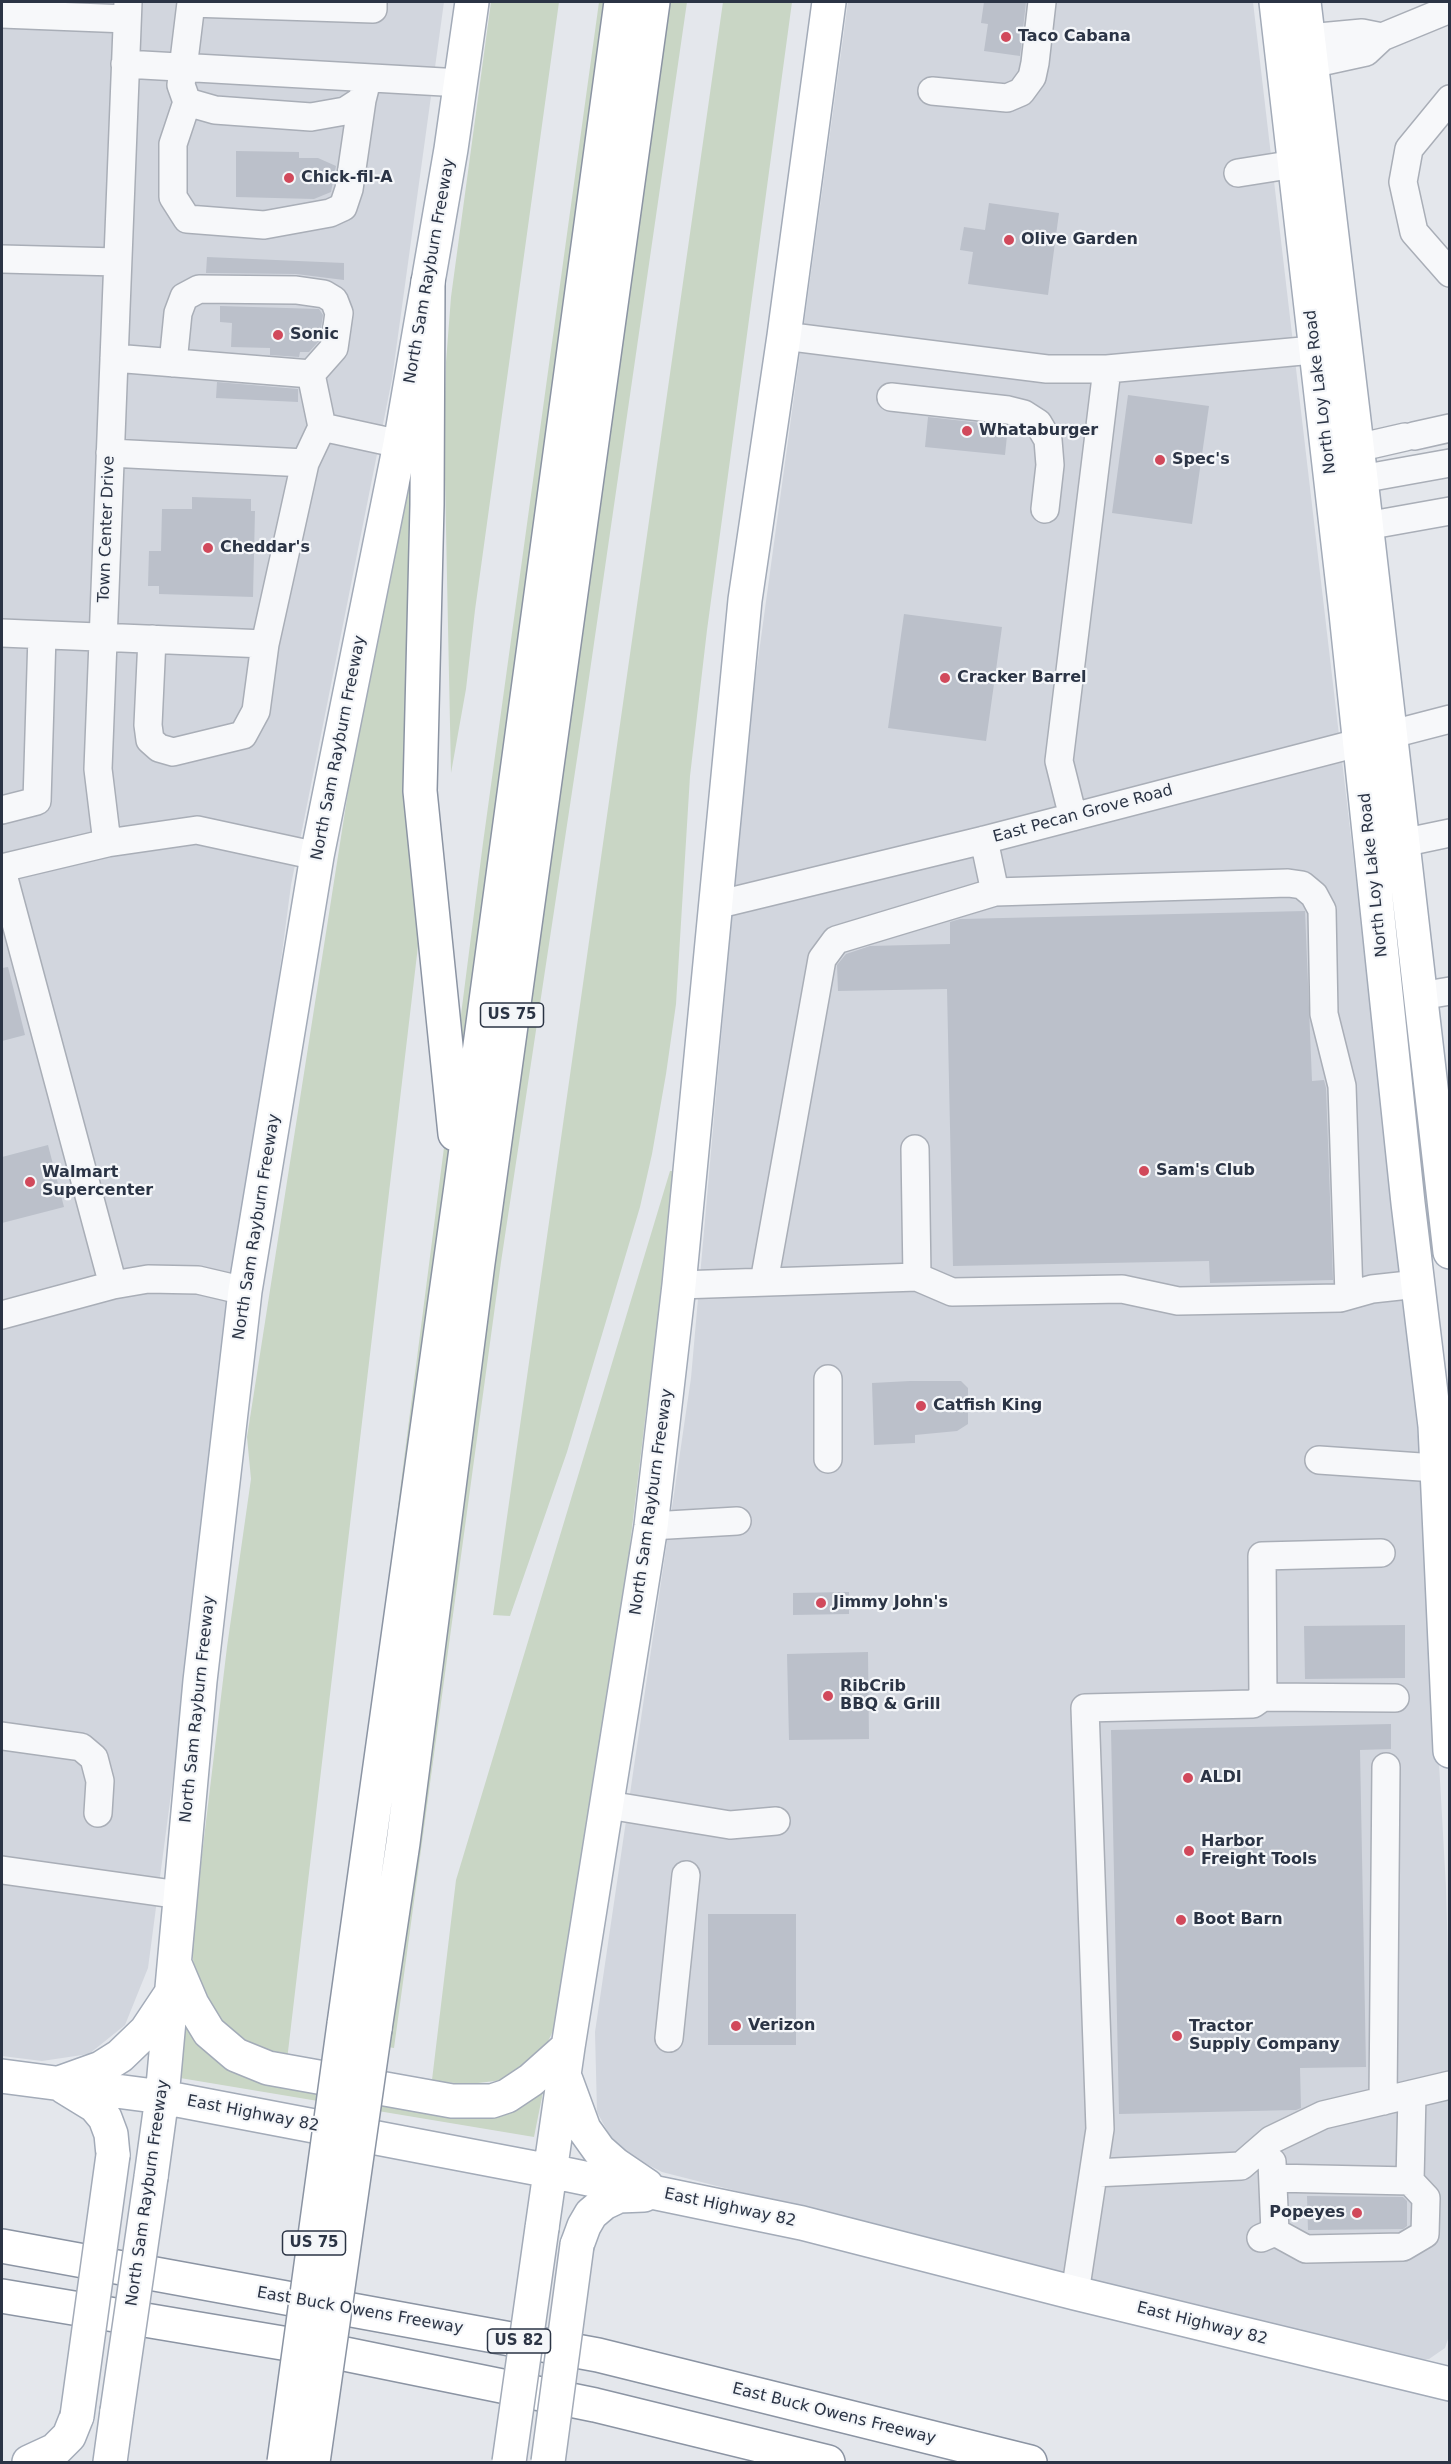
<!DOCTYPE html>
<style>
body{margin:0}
#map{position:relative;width:1451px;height:2464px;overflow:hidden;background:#e4e7ec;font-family:"DejaVu Sans",sans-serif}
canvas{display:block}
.frame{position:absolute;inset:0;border:3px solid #2b3445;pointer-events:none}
</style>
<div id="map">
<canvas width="1451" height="2464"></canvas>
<div class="frame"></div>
</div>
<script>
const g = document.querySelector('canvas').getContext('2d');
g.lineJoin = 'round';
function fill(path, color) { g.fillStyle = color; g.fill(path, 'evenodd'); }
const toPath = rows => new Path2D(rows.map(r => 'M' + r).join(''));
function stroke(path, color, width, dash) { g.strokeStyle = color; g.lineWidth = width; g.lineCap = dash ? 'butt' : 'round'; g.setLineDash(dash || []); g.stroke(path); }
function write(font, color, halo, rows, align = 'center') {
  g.font = font + ' "DejaVu Sans",sans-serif'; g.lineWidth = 4.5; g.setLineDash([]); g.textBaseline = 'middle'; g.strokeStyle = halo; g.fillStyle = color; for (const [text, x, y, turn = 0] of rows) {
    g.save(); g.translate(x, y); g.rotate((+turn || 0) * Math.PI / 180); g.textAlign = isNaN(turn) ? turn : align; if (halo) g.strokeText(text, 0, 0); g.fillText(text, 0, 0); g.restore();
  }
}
const built = toPath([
 [2,2,444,2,392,379,291,885,148,1968,125,2025,89,2054,42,2061,2,2056],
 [848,2,1253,2,1400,1255,1424,1497,1446,1887,1450,2030,1449,2336,1445,2348,1429,2359,1406,2362,662,2172,617,2149,597,2112,595,2032,691,1378,748,733]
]);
const green = toPath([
 [491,2,559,2,475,610,466,689,451,773,444,431,446,362,451,297],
 [599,2,687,2,583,719,501,1262,394,2048,330,2037,483,843],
 [723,2,792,2,707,630,690,776,676,1004,666,1074,652,1154,640,1207,567,1452,510,1616,493,1615],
 [417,446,420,929,287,2060,263,2053,230,2032,210,2008,195,1973,191,1946,227,1647,251,1479,247,1437,351,773],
 [670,1171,676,1171,669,1264,646,1412,618,1643,561,2014,543,2052,503,2080,470,2084,440,2082,432,2080,456,1880],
 [177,2007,226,2054,434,2101,545,2082,534,2137,168,2076]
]);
const building = toPath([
 [984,2,1026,2,1020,56,984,51,988,24,981,23],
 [236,151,299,152,299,158,318,158,336,166,331,192,314,199,236,197],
 [989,203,1059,213,1048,295,968,284,973,252,960,250,964,227,985,230],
 [207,257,344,263,344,280,296,274,206,273],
 [220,306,319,309,323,315,319,341,309,352,300,352,299,357,270,355,270,348,231,347,232,323,220,322],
 [217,382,298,389,298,402,216,398],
 [1128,395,1209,406,1192,524,1112,513],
 [928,417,1008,426,1005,455,925,447],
 [192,497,251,499,251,511,255,511,253,597,159,594,159,586,148,586,149,551,161,551,162,509,192,509],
 [904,614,1002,627,986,741,888,728],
 [1305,911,1312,1081,1324,1080,1326,1088,1333,1280,1210,1283,1209,1261,953,1266,947,989,838,991,837,965,846,954,870,946,950,944,950,922,960,919],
 [8,967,25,1035,2,1041,2,968],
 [48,1145,64,1207,2,1223,2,1157],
 [910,1381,961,1381,968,1388,968,1424,957,1431,915,1435,915,1443,874,1445,872,1383],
 [849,1592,849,1614,793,1615,793,1593],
 [1405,1625,1405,1678,1305,1679,1304,1626],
 [868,1652,869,1739,789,1740,787,1654],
 [1391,1724,1391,1749,1360,1750,1366,2067,1300,2068,1301,2108,1296,2110,1119,2114,1111,1730],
 [708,1914,796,1914,796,2045,708,2045],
 [1307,2196,1403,2197,1407,2201,1407,2226,1403,2229,1308,2230]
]);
const minor = toPath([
 [128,2,98,769,107,843,197,830,317,856],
 [2,14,127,19],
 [1308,38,1362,33,1382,37],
 [125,64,461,83],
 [1311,64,1366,52,1382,37,1450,9],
 [932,91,1007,98,1021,92,1032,77,1035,63,1042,2],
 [1450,99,1409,149,1403,182,1414,232,1450,273],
 [362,100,349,189,343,207,330,213,264,225,187,219,173,197,173,144,187,102,181,85,191,3,373,9,373,2],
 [187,102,215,110,311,117,345,111,362,100,365,88],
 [1238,173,1295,164],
 [2,259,117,262],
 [784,336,1047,369,1107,369,1335,348],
 [114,358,311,374,322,427],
 [173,363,178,313,184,297,199,289,296,290,324,294,334,300,339,313,334,348,311,374],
 [891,397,1008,410,1024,414,1038,423,1048,440,1050,465,1045,509],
 [1414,436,1450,428],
 [1357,448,1405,437],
 [110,453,305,463],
 [1361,479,1450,463],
 [1366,526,1450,511],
 [2,633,265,644,305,463,322,427,400,444],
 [152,639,148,725,150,740,159,748,173,752,243,735,256,711,265,644],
 [2,810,37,801,42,635],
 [1073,817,1059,761,1107,369],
 [984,840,995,892],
 [1402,843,1450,833],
 [2,868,107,843],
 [2,871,113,1285],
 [716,905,984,840,1450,719],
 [1420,996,1450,991],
 [915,1149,917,1277],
 [764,1282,822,959,836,940,995,892,1288,883,1302,885,1314,895,1322,910,1324,1014,1342,1086,1349,1295],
 [679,1285,917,1277,952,1292,1122,1289,1178,1301,1340,1298,1372,1289,1418,1284],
 [2,1315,113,1285,148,1279,198,1280,245,1291],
 [828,1379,828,1459],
 [1319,1460,1450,1469],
 [651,1526,737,1521],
 [1263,1697,1395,1698],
 [2,1736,81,1747,94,1758,100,1781,98,1813],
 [608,1805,730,1825,776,1821],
 [2,1870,180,1895],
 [669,2038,686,1875],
 [1383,2101,1386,1767],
 [1094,2173,1241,2166,1271,2140,1323,2115,1450,2085],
 [1273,2178,1410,2181,1426,2198,1425,2234,1403,2247,1306,2249,1275,2232],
 [1410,2181,1412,2094],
 [1261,2238,1275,2232,1272,2162],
 [1075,2293,1100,2129,1085,1708,1253,1704,1263,1697,1262,1556,1381,1553]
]);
const major = toPath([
 [1276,2,1346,613,1408,1203,1435,1426,1450,1751],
 [1304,2,1361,479,1450,1252],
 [175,1964,192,2004,209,2032,236,2055,268,2068,452,2101,492,2101,507,2096,531,2080,568,2047],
 [2,2076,162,2097,550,2171,802,2223,1075,2293,1450,2384],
 [566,2080,584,2129,599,2150,616,2165,647,2186],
 [62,2082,101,2068,120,2056,146,2031,170,1995],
 [64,2087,95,2106,105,2118,111,2134,113,2155],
 [151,2177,162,2097,200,1681,245,1291,317,856,400,444,451,149,472,2],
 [542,2228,568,2047,651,1526,679,1285,745,600,784,336,829,2],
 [577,2245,584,2226,591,2214,604,2203,619,2196,644,2195],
 [29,2462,55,2450,69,2436,77,2416],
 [110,2462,117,2411]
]);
const highway = toPath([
 [428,282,427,505,420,791,455,1134],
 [344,2024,461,1186,621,2],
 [375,2029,403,1843,478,1263,653,2],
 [2,2246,598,2355,1030,2462],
 [2,2296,330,2351,595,2405,828,2462]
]);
const majorBridge = toPath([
 [117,2411,151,2177],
 [77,2416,113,2155],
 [509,2462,542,2228],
 [548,2462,577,2245]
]);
const highwayBridge = toPath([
 [284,2462,344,2024],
 [313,2462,375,2029]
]);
const markers = [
 [1006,37,6,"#d1495b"],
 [289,178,6,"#d1495b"],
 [1009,240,6,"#d1495b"],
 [278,335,6,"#d1495b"],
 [967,431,6,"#d1495b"],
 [1160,460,6,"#d1495b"],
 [208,548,6,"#d1495b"],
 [945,678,6,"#d1495b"],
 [1144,1171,6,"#d1495b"],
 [30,1182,6,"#d1495b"],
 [921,1406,6,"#d1495b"],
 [821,1603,6,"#d1495b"],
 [828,1696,6,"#d1495b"],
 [1188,1778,6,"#d1495b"],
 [1189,1851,6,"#d1495b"],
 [1181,1920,6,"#d1495b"],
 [736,2026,6,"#d1495b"],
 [1177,2036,6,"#d1495b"],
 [1357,2213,6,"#d1495b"]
];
const shields = [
 [512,1015,63],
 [314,2243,63],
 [519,2341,63]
];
const shieldNames = [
 ["US 75",512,1015],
 ["US 75",314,2243],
 ["US 82",519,2341]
];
const poiNames = [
 ["Taco Cabana",1018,37],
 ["Chick-fil-A",301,178],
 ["Olive Garden",1021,240],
 ["Sonic",290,335],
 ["Whataburger",979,431],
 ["Spec's",1172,460],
 ["Cheddar's",220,548],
 ["Cracker Barrel",957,678],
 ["Sam's Club",1156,1171],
 ["Walmart",42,1173],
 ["Supercenter",42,1191],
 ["Catfish King",933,1406],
 ["Jimmy John's",833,1603],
 ["RibCrib",840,1687],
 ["BBQ & Grill",840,1705],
 ["ALDI",1200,1778],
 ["Harbor",1201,1842],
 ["Freight Tools",1201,1860],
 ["Boot Barn",1193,1920],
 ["Verizon",748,2026],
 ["Tractor",1189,2027],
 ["Supply Company",1189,2045],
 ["Popeyes",1345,2213,"right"]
];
const streetNames = [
 ["North Sam Rayburn Freeway",430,271,-80],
 ["North Loy Lake Road",1321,392,-97],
 ["Town Center Drive",107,529,-88],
 ["North Sam Rayburn Freeway",339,748,-79],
 ["East Pecan Grove Road",1083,814,-15],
 ["North Loy Lake Road",1374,875,-96],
 ["North Sam Rayburn Freeway",257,1227,-81],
 ["North Sam Rayburn Freeway",652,1502,-82],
 ["North Sam Rayburn Freeway",198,1709,-84],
 ["East Highway 82",253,2114,11],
 ["North Sam Rayburn Freeway",148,2193,-82],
 ["East Highway 82",730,2208,12],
 ["East Buck Owens Freeway",360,2311,10],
 ["East Highway 82",1202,2324,14],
 ["East Buck Owens Freeway",834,2414,14]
];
fill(built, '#d2d6de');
fill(green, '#c9d6c5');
fill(building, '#bbc0ca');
stroke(minor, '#a9aeb7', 30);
stroke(major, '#a3abb8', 36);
stroke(highway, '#8b94a3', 36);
stroke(minor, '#f7f8fa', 27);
stroke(major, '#fff', 33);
stroke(highway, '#fff', 33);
stroke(majorBridge, '#a3abb8', 36, []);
stroke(highwayBridge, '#8b94a3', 36, []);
stroke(majorBridge, '#fff', 33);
stroke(highwayBridge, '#fff', 33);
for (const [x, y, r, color] of markers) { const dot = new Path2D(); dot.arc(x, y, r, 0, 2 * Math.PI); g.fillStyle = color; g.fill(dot); stroke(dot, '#f4f6f9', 2); }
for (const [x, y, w] of shields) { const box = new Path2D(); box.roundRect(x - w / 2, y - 12, w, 24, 4.5); g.fillStyle = '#f4f6f9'; g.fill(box); stroke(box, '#2b3445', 1.5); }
write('bold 15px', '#2b3445', null, shieldNames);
write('bold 16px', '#2b3445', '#f4f6f9', poiNames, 'left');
write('16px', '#2b3445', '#f4f6f9', streetNames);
</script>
